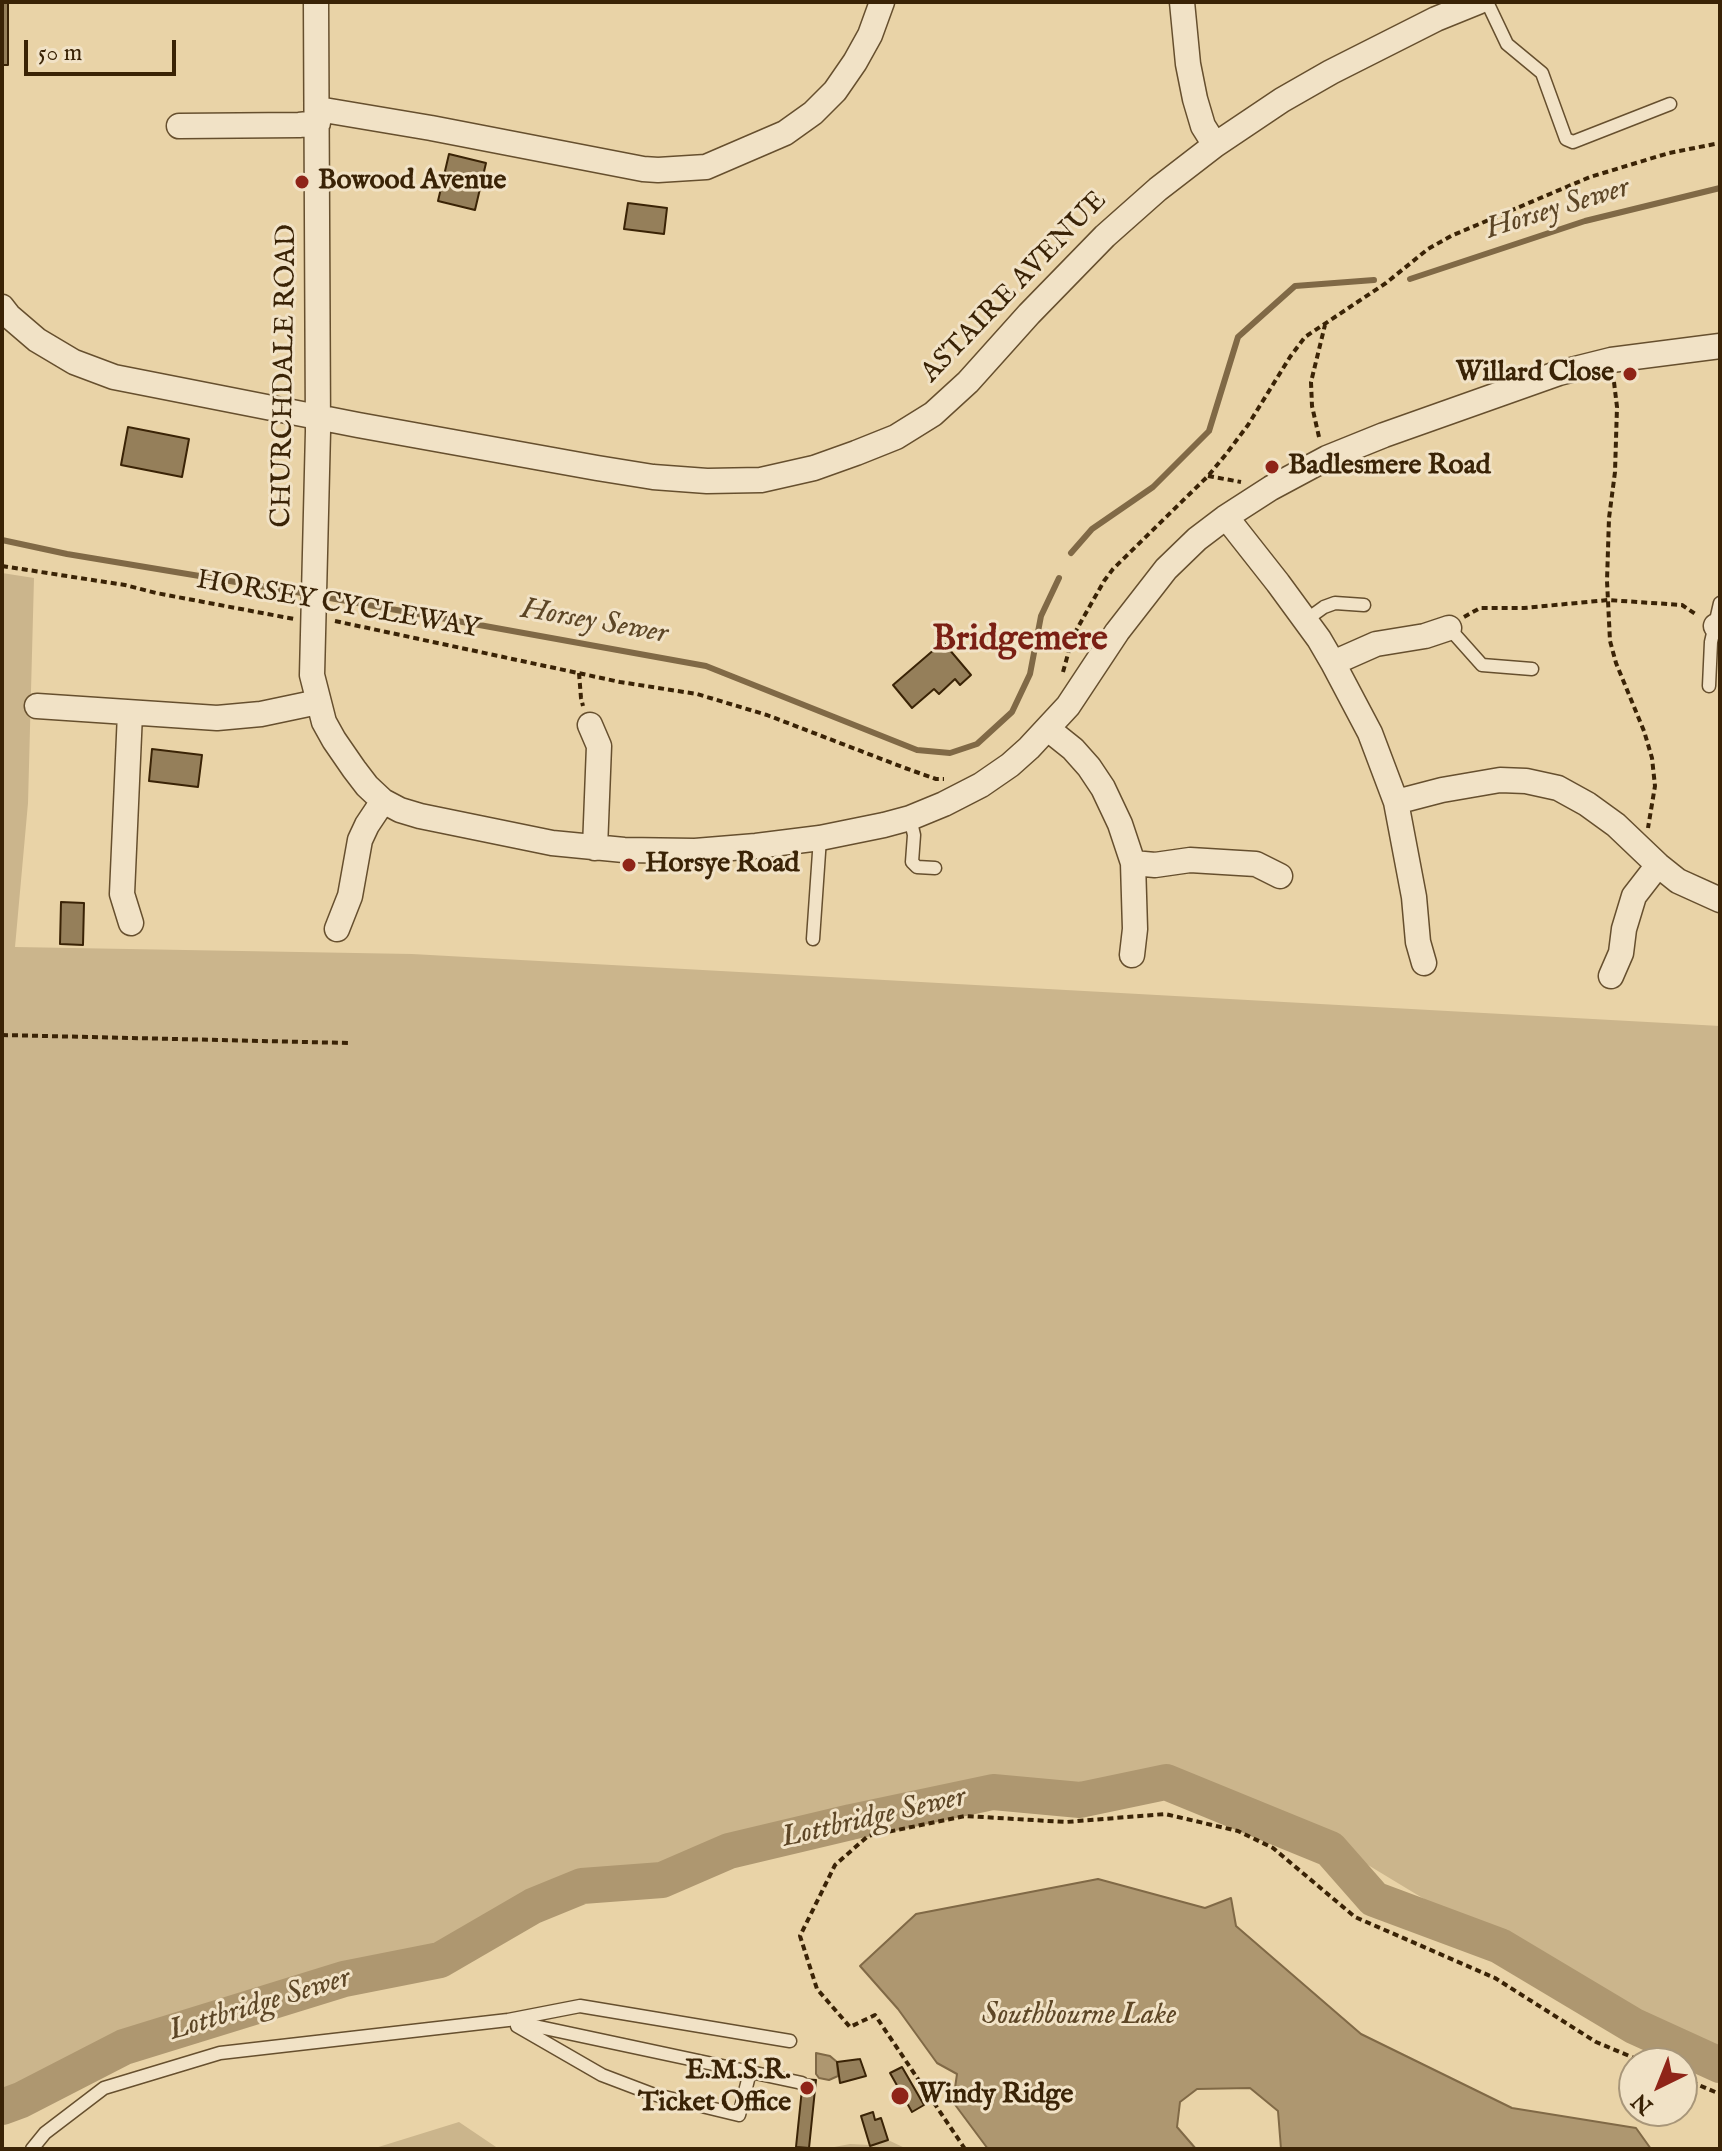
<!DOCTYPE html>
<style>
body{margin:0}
#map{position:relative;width:1722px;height:2151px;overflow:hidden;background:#e9d3a7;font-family:"IM FELL English",serif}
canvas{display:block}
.frame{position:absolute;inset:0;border:4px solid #3a2306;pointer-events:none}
.north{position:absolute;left:1618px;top:2047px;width:80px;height:80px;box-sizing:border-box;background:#f1e2c6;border:2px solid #a89679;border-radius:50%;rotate:223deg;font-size:22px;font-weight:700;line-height:32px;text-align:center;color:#3a2306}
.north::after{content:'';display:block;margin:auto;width:28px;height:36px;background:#8f2418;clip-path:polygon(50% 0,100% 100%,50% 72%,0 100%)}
.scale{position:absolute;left:24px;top:40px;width:152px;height:36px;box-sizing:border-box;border:4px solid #3a2306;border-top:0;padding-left:10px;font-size:24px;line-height:28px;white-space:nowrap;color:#3a2306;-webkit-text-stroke:6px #f1e2c6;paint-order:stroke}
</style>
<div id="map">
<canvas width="1722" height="2151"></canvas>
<div class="frame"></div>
<div class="north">N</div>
<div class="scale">50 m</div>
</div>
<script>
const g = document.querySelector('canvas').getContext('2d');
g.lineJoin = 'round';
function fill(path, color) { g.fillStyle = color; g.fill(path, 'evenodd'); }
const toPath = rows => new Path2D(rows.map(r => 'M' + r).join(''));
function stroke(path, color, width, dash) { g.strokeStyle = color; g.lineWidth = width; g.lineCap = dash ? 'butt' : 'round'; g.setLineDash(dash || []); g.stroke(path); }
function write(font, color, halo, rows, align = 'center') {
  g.font = font + ' "IM FELL English",serif'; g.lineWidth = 6; g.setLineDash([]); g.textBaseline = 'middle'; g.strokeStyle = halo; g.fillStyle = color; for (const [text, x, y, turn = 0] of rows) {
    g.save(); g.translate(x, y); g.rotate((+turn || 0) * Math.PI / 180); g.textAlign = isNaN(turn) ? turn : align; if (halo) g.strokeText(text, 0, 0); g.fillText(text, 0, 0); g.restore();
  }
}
const green = toPath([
 [2,573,34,578,28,803,15,947,412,954,1720,1026,1720,2065,1634,2026,1363,1862,1166,1782,1080,1800,993,1792,851,1822,729,1851,662,1880,582,1886,533,1906,440,1960,344,1979,124,2047,21,2100,2,2107],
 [459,2122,499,2149,372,2149],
 [888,2140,907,2149,824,2149,850,2144,870,2145]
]);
const water = toPath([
 [1098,1879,1205,1908,1231,1898,1236,1926,1361,2034,1512,2108,1636,2128,1651,2149,1281,2149,1278,2111,1250,2088,1197,2089,1180,2102,1177,2127,1196,2149,988,2149,953,2102,957,2074,937,2063,898,2009,860,1966,916,1914,1098,1879],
 [816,2053,830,2056,837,2062,838,2076,829,2080,819,2078,816,2074,816,2053]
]);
const stream = toPath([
 [1410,279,1585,221,1720,188],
 [2,540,67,554,308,594],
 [1071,553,1092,529,1153,487,1209,431,1238,337,1295,286,1374,280],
 [319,596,706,666,917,750,950,753,977,744,1012,712,1030,674,1041,616,1059,578]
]);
const river = toPath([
 [2,2107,21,2100,124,2047,344,1979,440,1960,533,1906,582,1886,662,1880,729,1851,851,1822,993,1792,1080,1800,1166,1782,1330,1849,1374,1899,1500,1946,1634,2026,1720,2065]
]);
const building = toPath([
 [2,2,8,2,8,65,2,65,2,2],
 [449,154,486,163,475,210,438,201,449,154],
 [628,203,667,208,664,234,624,229,628,203],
 [128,427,189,439,182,477,121,465,128,427],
 [943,642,971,675,960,685,955,679,939,694,934,689,912,708,893,685,943,642],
 [152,749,202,755,198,787,149,781,152,749],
 [61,902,84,903,83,945,60,944,61,902],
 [860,2059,866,2076,840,2083,837,2062,860,2059],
 [902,2067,924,2105,912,2112,890,2073,902,2067],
 [803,2079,816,2080,809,2148,796,2147,803,2079],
 [873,2112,875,2120,881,2118,888,2140,870,2146,861,2116,873,2112]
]);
const path = toPath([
 [1614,382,1617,407,1615,472,1609,518,1607,581,1610,641,1616,663,1644,731,1652,758,1655,786,1648,828],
 [1319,437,1312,406,1311,382,1325,325],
 [1208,476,1241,482],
 [2,566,125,585,156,593,294,619],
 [1464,617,1480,608,1524,608,1608,600,1682,605,1697,615],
 [335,621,620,682,697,694,767,715,905,768,936,779,944,779],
 [1063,672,1073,636,1104,581,1113,569,1208,476,1227,453,1248,425,1290,357,1305,337,1386,283,1428,249,1451,236,1590,177,1669,153,1720,143],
 [579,673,581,698,583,706],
 [2,1035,349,1043],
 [1682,2078,1720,2094],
 [965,2149,875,2015,850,2027,817,1989,800,1936,835,1865,868,1836,965,1816,1066,1822,1165,1814,1238,1831,1273,1848,1355,1917,1495,1978,1596,2042,1646,2063]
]);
const lane = toPath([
 [1487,2,1507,44,1542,73,1566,139,1573,142,1670,104],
 [1306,620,1324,607,1335,603,1364,605],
 [1449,628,1482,665,1532,669],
 [1709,686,1711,642,1720,603],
 [910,818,914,835,912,862,917,867,935,868],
 [813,939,820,838],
 [516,2022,802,2083],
 [517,2026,602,2075,652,2094,739,2115,750,2072],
 [32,2149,45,2133,104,2088,220,2053,508,2020,580,2006,790,2041]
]);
const street = toPath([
 [316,2,318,431,312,675,324,722,334,740,354,769,367,786,383,801,400,810,420,816,552,843,624,850,695,851,756,846,820,838,884,825,910,818,944,804,981,785,1010,765,1029,748,1068,706,1117,632,1166,569,1197,539,1226,517,1271,488,1327,458,1384,435,1559,373,1611,360,1720,346],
 [1182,2,1188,64,1195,99,1203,126,1215,145],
 [318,109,431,128,643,169,658,170,706,167,785,133,813,113,835,91,855,62,870,35,882,2],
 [179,126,299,125,318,123],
 [2,307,9,316,37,340,74,362,114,377,358,425,597,468,653,477,707,481,761,480,814,468,856,453,896,437,933,414,968,382,1029,314,1105,236,1158,189,1215,145,1282,100,1331,72,1436,19,1478,2],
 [1226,517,1278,583,1319,639,1333,663,1370,733,1396,802,1414,897,1418,942,1424,963],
 [1716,626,1720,627],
 [1333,663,1376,644,1425,636,1449,628],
 [37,706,217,718,261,714,318,702],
 [130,713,122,894,131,923],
 [590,725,599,746,595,848],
 [1048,729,1073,749,1089,767,1103,788,1120,824,1133,863,1135,929,1132,955],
 [1396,802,1442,790,1500,780,1526,781,1558,788,1587,804,1616,825,1658,865,1678,881,1720,900],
 [1133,863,1155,865,1190,860,1256,864,1280,876],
 [337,929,350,896,360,840,367,825,383,801],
 [1611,976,1621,953,1624,929,1634,896,1658,865]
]);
const markers = [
 [302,182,8,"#8f2418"],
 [1630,374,8,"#8f2418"],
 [1272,467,8,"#8f2418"],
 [629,865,8,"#8f2418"],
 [807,2088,8,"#8f2418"],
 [900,2096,10,"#8f2418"]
];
const poiNames = [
 ["Bowood Avenue",318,182],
 ["Willard Close",1614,374,"right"],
 ["Badlesmere Road",1288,467],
 ["Horsye Road",645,865],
 ["E.M.S.R.",791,2072,"right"],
 ["Ticket Office",791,2104,"right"],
 ["Windy Ridge",918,2096]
];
const streetNames = [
 ["ASTAIRE AVENUE",1015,288,-46],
 ["CHURCHDALE ROAD",286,376,-89],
 ["HORSEY CYCLEWAY",338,606,10]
];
const waterNames = [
 ["Horsey Sewer",1558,210,-17],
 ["Horsey Sewer",594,623,10],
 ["Lottbridge Sewer",874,1819,-13],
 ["Lottbridge Sewer",260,2006,-17],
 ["Southbourne Lake",1079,2017]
];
const districtNames = [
 ["Bridgemere",1020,642]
];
fill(green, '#cbb58c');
fill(water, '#ae9770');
stroke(water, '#806946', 2);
stroke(stream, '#806946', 6);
stroke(river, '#ae9770', 36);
fill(building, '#957f5a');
stroke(building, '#3a2306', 2);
stroke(lane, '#664f2e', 15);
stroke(street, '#664f2e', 27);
stroke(path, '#3a2306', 4, [6, 4]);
stroke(lane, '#f1e2c6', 12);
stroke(street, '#f1e2c6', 24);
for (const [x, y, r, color] of markers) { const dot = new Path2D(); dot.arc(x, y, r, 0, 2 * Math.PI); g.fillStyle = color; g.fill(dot); stroke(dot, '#f1e2c6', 3); }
write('bold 28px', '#3a2306', '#f1e2c6', poiNames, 'left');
write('28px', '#3a2306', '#f1e2c6', streetNames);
write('italic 30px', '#5d4626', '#f1e2c6', waterNames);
write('bold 36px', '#7a1f14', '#f1e2c6', districtNames);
</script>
